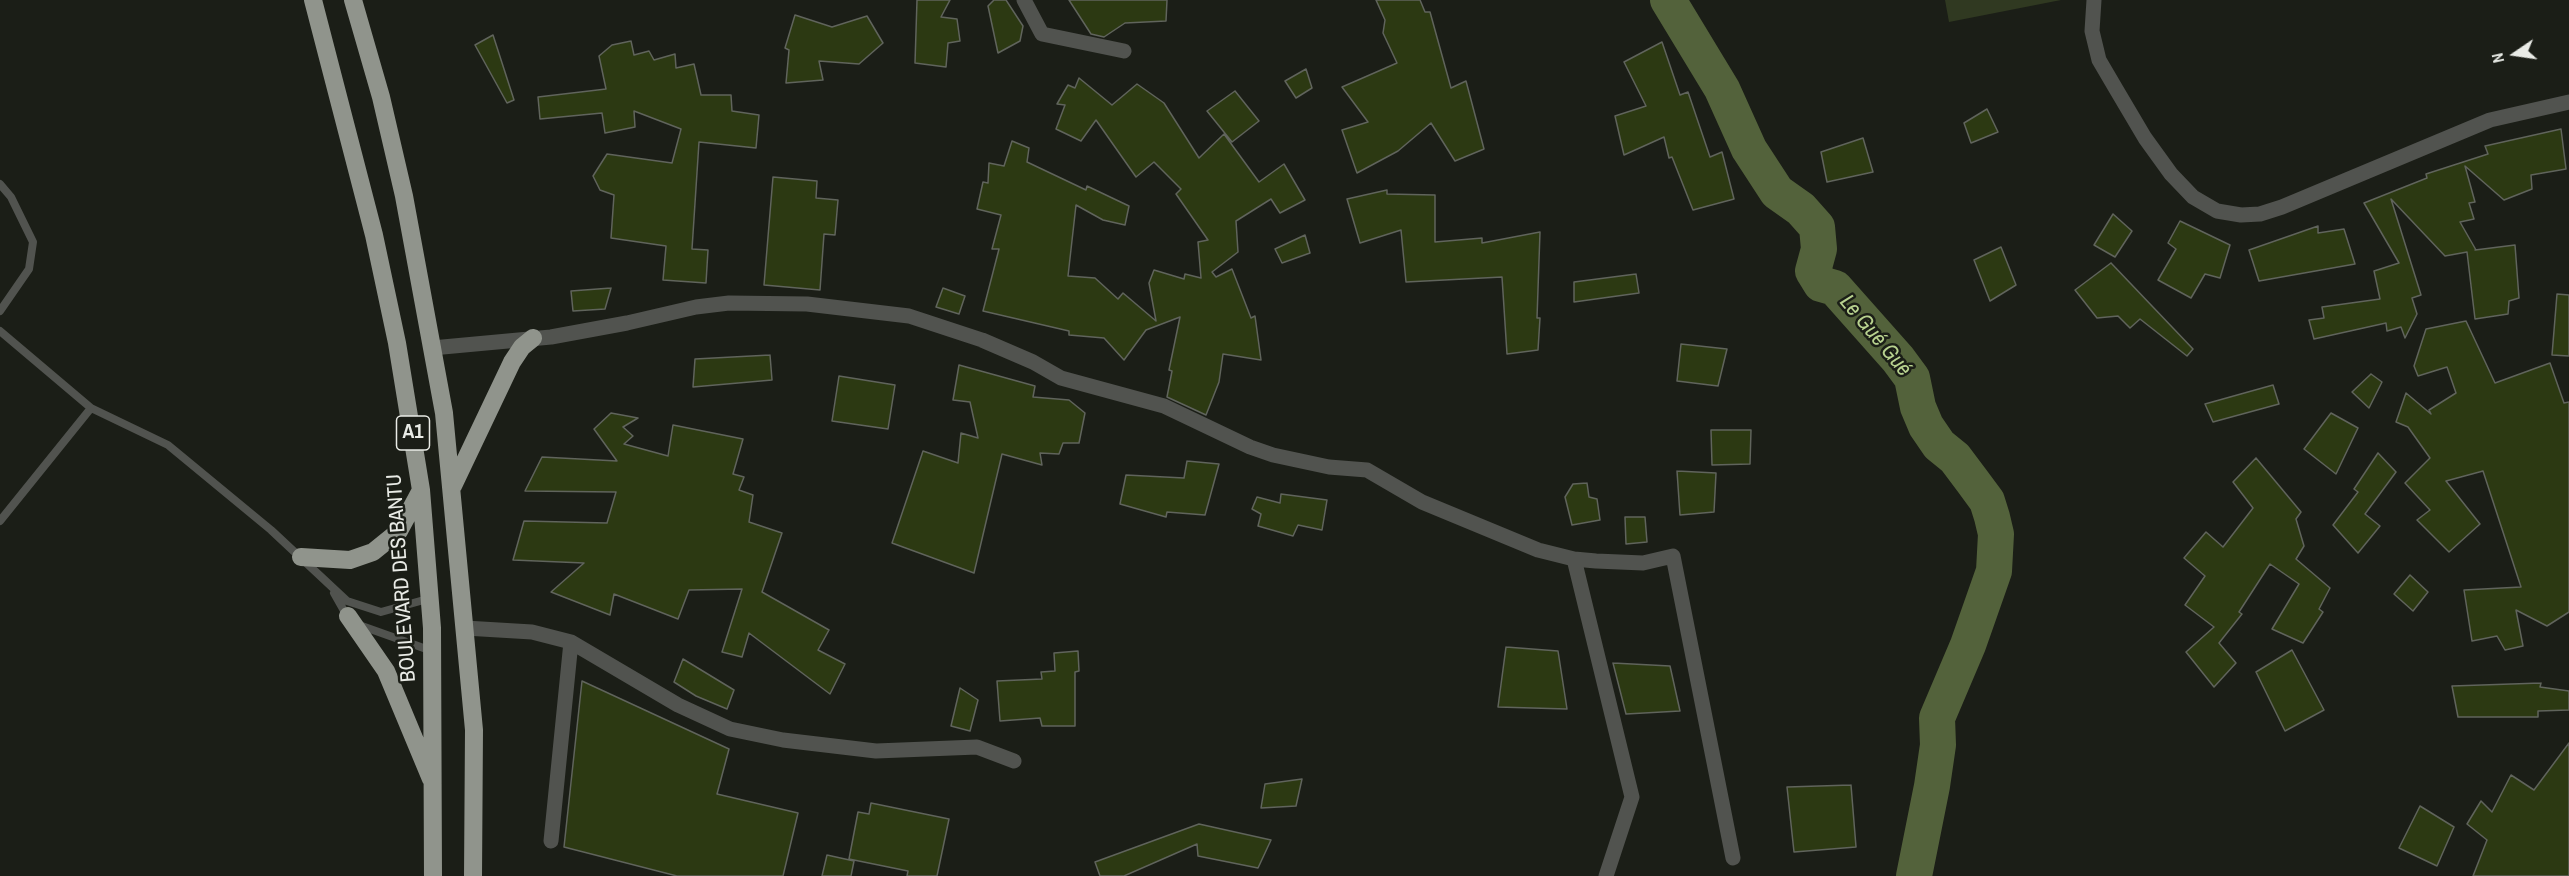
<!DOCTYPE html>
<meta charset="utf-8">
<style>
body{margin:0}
#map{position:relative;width:2569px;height:876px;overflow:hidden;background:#1b1e17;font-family:"Archivo Narrow",sans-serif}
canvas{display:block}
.north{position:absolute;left:2485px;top:24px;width:60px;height:60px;-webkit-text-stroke:4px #1b1e17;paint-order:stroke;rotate:257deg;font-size:16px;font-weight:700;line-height:24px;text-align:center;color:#e9ebe6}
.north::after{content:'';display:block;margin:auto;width:21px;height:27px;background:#e9ebe6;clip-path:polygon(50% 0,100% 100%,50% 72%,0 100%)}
</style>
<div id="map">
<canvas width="2569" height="876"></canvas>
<div class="north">N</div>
</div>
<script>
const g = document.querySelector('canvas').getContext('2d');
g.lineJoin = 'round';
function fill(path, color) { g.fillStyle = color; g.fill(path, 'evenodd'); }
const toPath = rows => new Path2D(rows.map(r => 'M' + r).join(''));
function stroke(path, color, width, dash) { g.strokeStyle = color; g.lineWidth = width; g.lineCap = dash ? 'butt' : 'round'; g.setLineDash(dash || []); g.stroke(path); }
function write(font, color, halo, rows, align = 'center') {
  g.font = font + ' "Archivo Narrow",sans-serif'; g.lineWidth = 5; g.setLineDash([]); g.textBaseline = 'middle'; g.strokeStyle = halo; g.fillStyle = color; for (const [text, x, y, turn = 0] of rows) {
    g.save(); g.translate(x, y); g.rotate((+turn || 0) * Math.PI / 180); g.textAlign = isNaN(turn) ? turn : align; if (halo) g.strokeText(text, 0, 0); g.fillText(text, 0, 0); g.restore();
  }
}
const green = toPath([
 [1945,0,2061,0,1949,22]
]);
const river = toPath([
 [1668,0,1722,89,1749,149,1777,192,1801,209,1817,227,1819,249,1813,271,1821,284,1835,288,1898,359,1912,378,1918,407,1926,426,1939,445,1955,458,1973,482,1987,501,1992,517,1996,534,1994,571,1968,645,1937,718,1938,745,1932,786,1914,876]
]);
const building = toPath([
 [917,0,950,0,941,17,957,19,960,41,948,43,946,67,915,63,917,0],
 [994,0,1006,0,1023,26,1020,41,998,53,988,6,994,0],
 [1069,0,1167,0,1166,21,1125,23,1104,37,1091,34,1069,0],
 [1376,0,1420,0,1425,12,1430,12,1451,88,1466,81,1484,149,1455,161,1431,123,1398,151,1357,173,1342,130,1368,122,1342,87,1397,63,1383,33,1385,20,1376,0],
 [795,15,832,27,867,16,883,43,859,64,819,61,823,80,786,83,789,50,785,48,795,15],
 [493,35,514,100,507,103,475,45,493,35],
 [631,41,634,55,649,51,654,60,675,54,676,68,694,64,701,95,731,95,732,111,759,115,756,148,699,142,692,249,708,250,706,283,663,280,666,246,611,238,614,195,600,190,593,176,607,154,672,163,681,129,634,111,635,127,605,133,602,113,540,119,538,97,606,89,599,56,612,45,631,41],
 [1662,42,1680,95,1688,92,1710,157,1722,152,1734,199,1693,210,1672,157,1669,158,1664,137,1624,155,1615,116,1646,106,1624,62,1662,42],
 [1306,69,1312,88,1296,98,1285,81,1306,69],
 [1079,78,1112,105,1137,84,1164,103,1199,158,1224,134,1259,182,1284,164,1305,200,1280,213,1271,199,1236,221,1238,252,1212,272,1216,277,1232,269,1251,318,1255,316,1261,360,1223,354,1219,382,1206,415,1167,397,1172,371,1169,370,1180,317,1146,330,1124,360,1104,338,1069,335,1069,331,983,311,999,249,992,249,1001,215,977,209,983,182,988,183,989,163,1004,166,1012,141,1029,148,1027,162,1086,190,1087,186,1129,206,1125,225,1103,220,1076,205,1068,276,1095,278,1118,299,1123,293,1156,321,1149,283,1154,270,1184,279,1185,274,1201,278,1198,242,1208,240,1176,194,1181,189,1154,162,1136,177,1096,120,1081,141,1056,129,1065,105,1057,104,1068,85,1075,88,1079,78],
 [1235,91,1259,121,1232,142,1207,111,1235,91],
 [1987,109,1998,132,1971,143,1964,123,1987,109],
 [2561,129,2566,169,2531,175,2532,189,2504,200,2465,166,2475,202,2469,203,2474,219,2460,222,2476,250,2475,250,2515,245,2519,298,2509,301,2508,314,2475,319,2467,252,2445,256,2391,199,2421,295,2412,298,2417,314,2405,338,2401,327,2387,331,2386,323,2314,339,2309,320,2324,318,2322,307,2380,299,2374,271,2399,263,2364,203,2427,178,2426,174,2488,154,2485,146,2561,129],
 [1863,138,1873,172,1827,182,1821,152,1863,138],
 [773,177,817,181,816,198,838,200,835,235,824,234,820,290,764,285,773,177],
 [1387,190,1387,194,1435,195,1435,242,1482,238,1482,243,1540,232,1537,318,1540,318,1538,350,1507,354,1502,277,1406,282,1401,230,1360,243,1347,199,1387,190],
 [2113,214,2132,231,2115,257,2094,245,2113,214],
 [2180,221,2230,245,2220,278,2205,274,2191,298,2158,280,2176,249,2168,243,2180,221],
 [2318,226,2318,233,2344,229,2355,264,2259,281,2249,250,2318,226],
 [1305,235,1310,253,1282,263,1275,249,1305,235],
 [2001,247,2016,285,1990,301,1974,260,2001,247],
 [2111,263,2193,349,2187,356,2140,319,2130,328,2118,316,2097,318,2075,290,2111,263],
 [1636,274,1639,293,1574,302,1574,282,1636,274],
 [611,288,605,309,573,311,571,291,611,288],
 [943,288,965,296,959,314,936,307,943,288],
 [2557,294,2569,295,2569,356,2552,355,2557,294],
 [2466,321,2495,383,2550,363,2564,403,2569,402,2569,612,2547,626,2516,610,2523,646,2505,650,2497,636,2472,641,2464,590,2521,587,2483,471,2446,481,2480,524,2449,552,2417,520,2430,510,2405,483,2430,458,2408,427,2396,422,2406,393,2431,414,2429,410,2456,393,2447,367,2418,376,2414,366,2426,329,2466,321],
 [1681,344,1727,349,1718,386,1677,381,1681,344],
 [770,355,772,380,693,387,695,359,770,355],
 [959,365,1035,386,1033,397,1069,400,1085,413,1079,443,1063,443,1059,454,1040,453,1042,465,1002,454,974,573,892,543,923,451,958,463,961,433,978,438,970,402,953,400,959,365],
 [2371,374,2382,382,2369,408,2352,392,2371,374],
 [839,376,895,385,888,429,832,421,839,376],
 [2273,385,2279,404,2213,422,2205,404,2273,385],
 [611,413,638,418,623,427,633,436,624,444,668,456,673,425,743,439,733,474,744,477,739,490,753,495,749,522,782,533,762,592,829,630,818,650,845,664,830,694,749,633,742,657,722,652,742,589,689,590,678,619,614,594,610,615,551,592,584,563,513,560,524,521,607,523,616,492,525,491,542,457,617,461,594,429,611,413],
 [2331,413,2358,428,2336,474,2304,449,2331,413],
 [1711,430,1751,430,1750,464,1712,465,1711,430],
 [2378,453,2396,472,2365,514,2380,526,2358,553,2333,525,2358,492,2354,489,2378,453],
 [2256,458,2301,512,2296,519,2304,546,2296,559,2330,588,2319,609,2323,612,2303,643,2272,629,2299,584,2270,564,2239,612,2242,614,2219,643,2236,663,2214,687,2186,652,2214,627,2185,605,2205,576,2184,558,2206,532,2223,547,2253,508,2233,482,2256,458],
 [1187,461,1219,464,1205,515,1167,512,1166,517,1120,504,1126,475,1184,478,1187,461],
 [1677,471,1716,473,1714,512,1680,515,1677,471],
 [1587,483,1589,497,1597,499,1600,520,1572,525,1565,497,1573,484,1587,483],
 [1281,494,1327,500,1322,530,1298,525,1293,536,1258,526,1261,514,1252,509,1257,497,1280,503,1281,494],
 [1625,517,1645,517,1647,542,1626,544,1625,517],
 [2410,575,2428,592,2413,611,2394,594,2410,575],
 [1506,647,1558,651,1567,709,1498,707,1506,647],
 [2292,650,2324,710,2285,731,2256,672,2292,650],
 [1078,651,1079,671,1075,672,1075,726,1042,726,1040,718,1000,721,997,681,1042,679,1041,672,1055,671,1054,653,1078,651],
 [683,659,734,690,727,709,696,696,674,682,683,659],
 [1613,663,1670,666,1680,711,1626,714,1613,663],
 [582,681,729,749,717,794,798,813,783,876,677,876,564,847,582,681],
 [2541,683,2540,687,2569,691,2569,710,2538,711,2538,717,2458,717,2452,686,2541,683],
 [960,688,978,700,970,731,951,726,960,688],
 [2569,743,2569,876,2473,876,2487,840,2467,824,2481,801,2492,812,2511,775,2534,790,2569,743],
 [1302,779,1296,806,1261,808,1265,784,1302,779],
 [1851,785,1856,847,1794,852,1787,787,1851,785],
 [871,803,949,819,937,876,907,876,908,871,849,859,858,812,869,814,871,803],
 [2420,806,2454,827,2437,866,2399,848,2420,806],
 [1199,824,1271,840,1258,868,1198,856,1197,844,1124,876,1100,876,1095,862,1199,824],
 [827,855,854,861,851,876,822,876,827,855]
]);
const service = toPath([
 [0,184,11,197,33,242,29,269,0,311],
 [0,331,91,408,168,445,271,530,347,601,381,612,431,598],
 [0,521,91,408],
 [334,593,347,616],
 [359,625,432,651]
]);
const minor = toPath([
 [1024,0,1042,34,1124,51],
 [2094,0,2092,31,2099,60,2116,89,2145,138,2171,174,2193,197,2217,211,2241,215,2260,214,2282,207,2490,120,2569,102],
 [432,348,551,337,627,323,696,307,729,303,807,304,909,316,982,340,1033,362,1061,378,1164,406,1250,447,1273,455,1329,467,1367,470,1422,502,1538,550,1574,559,1596,561,1643,563,1673,556,1733,858],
 [1574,559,1632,797,1606,876],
 [465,628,532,632,571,642,678,705,730,729,783,740,876,751,977,747,1014,761],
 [551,841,571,642]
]);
const trunk = toPath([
 [313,0,374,235,397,343,421,490,432,628,433,876],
 [353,0,381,97,404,196,444,413,474,730,473,876],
 [453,486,512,362,522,347,533,338],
 [301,557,350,560,373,552,399,531,421,490],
 [348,616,386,671,431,779]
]);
const shields = [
 [413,433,33]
];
const shieldNames = [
 ["A1",413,433]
];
const streetNames = [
 ["BOULEVARD DES BANTU",402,578,-94]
];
const waterNames = [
 ["Le Gué Gué",1875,336,50]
];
fill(green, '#303921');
stroke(river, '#53623b', 36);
fill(building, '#2c3912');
stroke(building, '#60645c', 1.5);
stroke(service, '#51534f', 8);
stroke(minor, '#51534f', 15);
stroke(trunk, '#90948c', 18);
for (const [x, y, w] of shields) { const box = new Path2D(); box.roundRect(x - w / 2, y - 17, w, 34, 4.5); g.fillStyle = '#1b1e17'; g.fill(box); stroke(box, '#e9ebe6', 1.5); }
write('bold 20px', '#e9ebe6', null, shieldNames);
write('21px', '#e9ebe6', '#1b1e17', streetNames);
write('italic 22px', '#b8d28f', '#1b1e17', waterNames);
</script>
